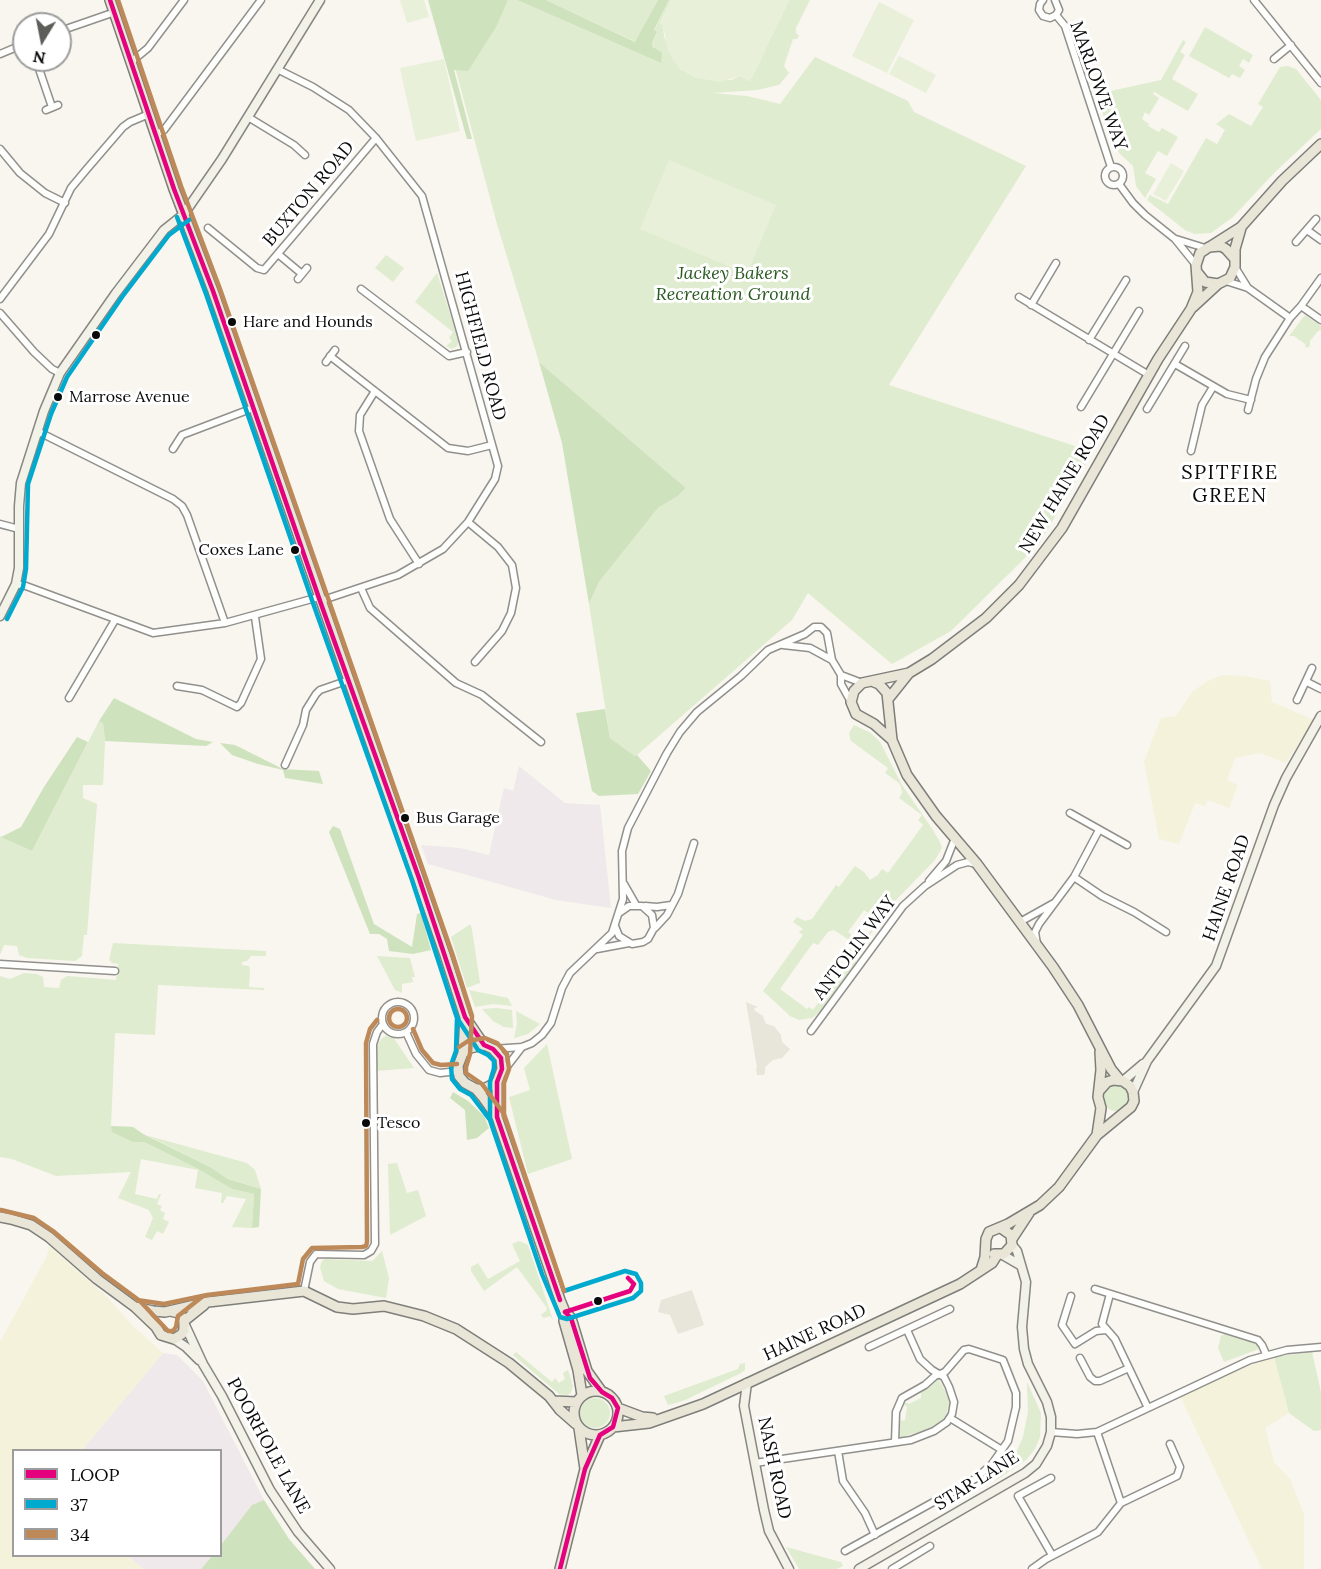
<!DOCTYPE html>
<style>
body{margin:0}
#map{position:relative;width:1321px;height:1569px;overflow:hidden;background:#f8f6ee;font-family:Lora,serif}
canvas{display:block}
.legend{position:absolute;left:12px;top:1449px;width:210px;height:108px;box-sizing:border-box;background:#fff;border:2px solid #9d9d9d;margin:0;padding:8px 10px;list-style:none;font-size:18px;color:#0a0a0a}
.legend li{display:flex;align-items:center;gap:12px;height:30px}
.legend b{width:30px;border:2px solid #9d9d9d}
.north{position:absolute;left:12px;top:12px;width:60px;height:60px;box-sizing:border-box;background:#fff;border:2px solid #9d9d9d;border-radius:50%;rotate:190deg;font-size:16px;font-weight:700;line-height:24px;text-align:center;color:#0a0a0a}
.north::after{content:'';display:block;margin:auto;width:21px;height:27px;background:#5d5d5a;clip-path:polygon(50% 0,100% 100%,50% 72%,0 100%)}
</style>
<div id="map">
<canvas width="1321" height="1569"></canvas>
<ul class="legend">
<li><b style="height:8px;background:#e5007d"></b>LOOP</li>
<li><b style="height:8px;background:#00a9ce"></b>37</li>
<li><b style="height:8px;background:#be8959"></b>34</li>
</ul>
<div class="north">N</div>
</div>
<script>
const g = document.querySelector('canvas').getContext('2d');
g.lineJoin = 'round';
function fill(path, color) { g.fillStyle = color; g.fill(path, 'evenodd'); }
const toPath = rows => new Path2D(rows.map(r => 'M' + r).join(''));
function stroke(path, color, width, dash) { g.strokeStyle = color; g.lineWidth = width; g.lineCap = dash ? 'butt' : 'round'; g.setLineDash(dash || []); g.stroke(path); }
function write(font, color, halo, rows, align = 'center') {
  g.font = font + ' Lora,serif'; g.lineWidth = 6; g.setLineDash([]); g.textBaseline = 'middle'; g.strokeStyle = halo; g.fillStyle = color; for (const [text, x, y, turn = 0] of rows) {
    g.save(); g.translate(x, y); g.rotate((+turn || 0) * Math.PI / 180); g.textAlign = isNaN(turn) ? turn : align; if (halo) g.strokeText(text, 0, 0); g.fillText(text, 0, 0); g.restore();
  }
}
const industrial = toPath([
 [519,766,565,803,600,805,611,908,556,900,428,864,421,845,460,848,489,855,504,788,513,791],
 [163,1353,177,1355,203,1381,264,1500,252,1506,221,1545,220,1450,82,1450],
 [128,1556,212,1556,201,1569,143,1569]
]);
const farmland = toPath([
 [1222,675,1245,676,1270,681,1272,702,1314,720,1286,763,1260,753,1235,758,1227,780,1238,785,1229,808,1208,800,1205,806,1195,803,1179,844,1159,839,1144,761,1161,718,1176,716,1192,692,1206,682],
 [49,1246,106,1296,133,1326,163,1353,82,1450,14,1450,14,1556,128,1556,143,1569,0,1569,0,1342,47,1256],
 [1274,1357,1289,1413,1265,1428,1274,1462,1290,1479,1304,1514,1304,1569,1262,1569,1180,1396,1260,1361]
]);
const green = toPath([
 [508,0,517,0,661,63,652,43,657,33,654,31,669,0,671,0,660,23,663,25,664,37,680,69,697,78,731,80,740,76,750,81,789,0,810,0,796,28,796,33,799,36,797,39,793,39,784,66,789,73,779,85,757,90,712,93,747,96,780,104,815,57,908,101,914,112,1026,166,889,385,1093,452,1039,544,951,631,892,664,808,593,792,620,637,755,635,756,610,738,589,604,599,582,658,508,678,496,686,488,539,362,497,224,456,71],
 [546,0,658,0,636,42],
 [1205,27,1253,55,1249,63,1243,59,1239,66,1245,70,1240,78,1232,74,1229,78,1189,56],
 [1183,40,1186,42,1180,52,1185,55,1172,79,1198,94,1188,111,1154,92,1153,94,1159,98,1149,115,1145,112,1142,119,1149,124,1148,126,1159,132,1162,128,1178,137,1167,156,1158,151,1145,173,1156,179,1145,198,1136,186,1133,166,1119,153,1116,146,1113,147,1097,94,1161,80],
 [1288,66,1296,69,1321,100,1321,129,1275,172,1233,217,1211,233,1194,234,1185,230,1147,200,1150,195,1168,204,1206,138,1217,144,1225,130,1216,124,1229,114,1251,126,1263,107,1258,104,1280,67],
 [386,255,404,268,393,282,375,268],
 [437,273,459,342,457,346,452,349,446,346,452,341,449,338,453,332,415,302],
 [1305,315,1321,326,1321,330,1318,331,1310,341,1310,346,1306,348,1305,344,1294,336,1289,336],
 [99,721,103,722,105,743,103,785,83,785,83,798,97,804,87,935,84,935,82,956,75,961,27,958,19,955,17,946,4,945,0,955,0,836,32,851],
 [854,725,871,733,880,742,902,785,933,830,940,842,942,848,935,860,897,899,862,945,867,945,870,942,872,943,870,945,862,947,855,943,858,940,862,942,879,920,864,910,848,932,853,936,849,940,834,930,828,932,818,945,813,943,780,989,807,1009,809,1007,813,1010,851,958,847,954,850,949,856,956,856,962,823,1009,812,1018,799,1020,790,1016,763,991,803,935,799,932,803,929,793,922,797,917,805,921,812,919,836,885,839,887,855,866,864,872,870,880,878,875,882,869,888,873,923,825,918,820,922,815,899,798,902,793,901,787,899,783,885,773,888,768,851,741,849,733],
 [469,925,471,925,473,936,480,983,467,988,451,937],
 [113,943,266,951,266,956,251,956,247,961,242,962,242,965,249,966,250,970,249,987,264,988,264,990,158,985,155,1035,115,1033,111,1126,133,1127,145,1135,247,1163,255,1170,261,1189,228,1179,212,1168,146,1135,144,1142,198,1169,232,1189,254,1194,252,1228,232,1227,246,1199,227,1196,223,1203,221,1203,222,1193,195,1188,198,1170,141,1159,135,1194,157,1199,159,1194,161,1194,157,1204,162,1206,160,1210,165,1213,163,1219,169,1222,163,1234,157,1231,152,1240,145,1237,153,1218,149,1210,118,1198,131,1172,56,1176,12,1159,0,1157,0,976,10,979,24,973,37,974,43,977,44,987,59,988,61,980,67,976,116,980,118,964,112,963,109,960],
 [377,956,410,958,415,977,412,977,413,982,402,984,402,993,395,990],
 [469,990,508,998,512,1006,493,1004,475,1007],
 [497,1008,512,1010,513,1028,504,1027,493,1021,482,1009],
 [516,1011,540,1024,528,1034,514,1038,517,1024],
 [386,1036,393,1037,414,1068,376,1071,376,1058,378,1044,382,1038],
 [547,1044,572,1159,528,1174,509,1097,530,1090,524,1068],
 '1103 1098a13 13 0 1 1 26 0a13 13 0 1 1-26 0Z',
 [397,1163,407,1193,418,1190,426,1216,390,1235,388,1164],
 [519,1241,528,1245,553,1320,550,1316,544,1318,541,1315,546,1311,547,1308,517,1267,484,1291,471,1271,471,1267,478,1263,488,1279,520,1261,512,1244],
 [382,1251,389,1278,386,1298,338,1289,324,1281,320,1267,322,1261,325,1259,372,1261],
 [554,1323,573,1386,571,1393,567,1395,559,1394,513,1355,516,1352,552,1382,555,1378,559,1383,565,1379,563,1373,568,1370],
 [1226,1333,1254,1342,1258,1345,1259,1349,1224,1362,1218,1348,1221,1336],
 [1312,1352,1321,1392,1321,1430,1314,1431,1289,1413,1274,1357],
 [745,1363,745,1370,741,1373,683,1401,668,1405,664,1396,738,1369,740,1364],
 [938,1378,951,1402,942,1423,923,1431,905,1436,903,1438,899,1438,899,1421,905,1420,907,1407,902,1403,903,1401,909,1404,921,1398,921,1390],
 [1027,1382,1041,1413,1040,1437,1035,1449,1026,1460,995,1481,1015,1455,1023,1437,1028,1412],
 '580 1413a15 15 0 1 1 30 0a15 15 0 1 1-30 0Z',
 [786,1547,841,1562,843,1566,837,1569,799,1569]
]);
const forest = toPath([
 [428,0,508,0,496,27,468,71,454,70,472,139,467,139],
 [517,0,546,0,635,42,658,0,669,0,654,30,657,32,652,43,653,47,662,53,661,63],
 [539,362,686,488,678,496,658,508,599,582,589,604,562,443],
 [114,698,196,739,213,742,206,746,105,741,103,723,99,721],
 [605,709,610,738,635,756,637,755,651,771,638,794,599,796,592,791,576,713],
 [77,737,88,742,32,851,1,837,21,827,44,787],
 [220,743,235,745,283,769,319,771,323,784,285,778,283,770,258,764,232,755],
 [333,826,340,829,374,924,412,947,417,914,421,913,431,950,413,954,389,951,387,939,379,934,370,934,329,832],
 [453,1092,468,1101,484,1116,489,1128,477,1138,467,1140,465,1110,450,1098],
 [111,1126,133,1127,141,1133,212,1168,228,1179,261,1189,259,1227,252,1228,254,1194,232,1189,198,1169,144,1142,133,1142,112,1132],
 [264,1500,289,1539,315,1569,201,1569,212,1556,220,1556,221,1545,252,1505]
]);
const pitch = toPath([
 [400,0,424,0,429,17,407,23],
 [671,0,789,0,750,81,740,76,720,82,697,78,680,69,673,60,667,48,663,25,660,24],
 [879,2,914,20,887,73,852,56],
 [899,56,936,75,926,93,889,74],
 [444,59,460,131,416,141,400,68],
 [669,160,776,205,747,274,640,229],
 [1171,163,1184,171,1166,201,1153,194]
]);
const plaza = toPath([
 [746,1002,758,1007,754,1008,755,1011,763,1016,766,1024,774,1026,781,1035,782,1042,790,1049,782,1058,773,1060,765,1067,765,1074,763,1075,757,1075,756,1069,757,1068],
 [692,1290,704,1325,678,1334,670,1315,658,1312,661,1300]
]);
const street = toPath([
 [1043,0,1040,4,1039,10,1043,16,1050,18,1056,15,1059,10,1055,0],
 [1254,0,1321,83],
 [1056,15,1065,26,1111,167],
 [60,31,115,12],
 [0,54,24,44],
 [1274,59,1291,45],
 [36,60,52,107],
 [131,62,148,48,184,0],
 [277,69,313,87,349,110,376,138,422,196,498,466,495,479,468,522,443,549,398,575,320,601],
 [46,110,58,105],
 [248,117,294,145,305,155],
 [156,134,164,130,261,0],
 [0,149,20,173,45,193,65,203],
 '1105 176a9 9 0 1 1 18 0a9 9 0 1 1-18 0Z',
 [1119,184,1133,203,1145,215,1175,239,1196,265],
 [208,228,257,268,264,270,376,138],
 [1307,230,1321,240],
 [1176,239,1205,248],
 [1296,242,1316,219],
 [278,254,302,274],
 [1235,267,1248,288,1290,318],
 [298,279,307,268],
 [1226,281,1248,288],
 [361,289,449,356,467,352],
 [1019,297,1149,375],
 [0,299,49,234,71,188,86,170,123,127,130,122,149,114],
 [1031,305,1056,263],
 [1301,306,1321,320],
 [0,313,34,352,52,369,60,373],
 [1089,340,1126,280],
 [330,356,448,448,468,451,492,445],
 [326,362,335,350],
 [1175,364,1227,394,1251,400],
 [375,391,360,415,359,431,390,519,419,564],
 [1081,407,1139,311],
 [1147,409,1185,346],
 [1248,410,1256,379,1265,357,1290,318,1301,306,1321,278],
 [37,431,173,499,182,506,187,515,225,623],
 [173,449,182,435,253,408],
 [1191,451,1202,405,1213,387],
 [468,522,498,547,512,565,516,588,511,613,502,631,475,662],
 [0,524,19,529],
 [16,584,26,586,153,633,225,623,319,597],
 [361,588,370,608,456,683,482,695,541,742],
 [783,645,810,648,832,660],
 [841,675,862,683],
 [1307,682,1321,689],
 [177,686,202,690,237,707,241,703,261,659,255,617],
 [69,698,115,620],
 [1297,700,1312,668],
 [285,765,303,725,306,710,316,694,320,690,349,680],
 [1070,813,1127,845],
 [1074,877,1102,896,1134,912,1166,932],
 [929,881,946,861,955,838],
 [624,884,636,905],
 [645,906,657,907,671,905],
 [1020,922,1054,903],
 [615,926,619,936,632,944,643,942,648,939,654,928,652,915,642,906,629,906,619,913],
 [655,928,667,915,678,894,694,843],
 [1037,944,1035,932,1039,924,1074,877,1099,830],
 [597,949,629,943],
 [0,964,115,971],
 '382 1018a16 16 0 1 1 32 0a16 16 0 1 1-32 0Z',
 [811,1031,903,906,925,886,957,865,968,862,976,864],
 [406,1032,416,1054,429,1070,440,1073,458,1071],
 [493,1049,522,1047,532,1043,542,1035,551,1023,562,988,570,973,612,933,623,899,622,851,628,828,667,753,680,732,697,712,741,676,768,650,805,634,814,627,821,627,827,633,832,660,841,675,841,684,851,702],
 [502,1073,522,1047],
 [1095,1289,1258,1340,1262,1345,1266,1354],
 [304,1291,310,1262,316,1254,364,1255,371,1251,375,1244,373,1044,377,1032,383,1024],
 [1110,1294,1102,1324,1115,1339,1148,1408],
 [1071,1296,1062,1325,1075,1344,1096,1331,1106,1330],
 [869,1347,950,1309],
 [1080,1358,1090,1377,1095,1381,1100,1381,1129,1368],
 [950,1418,1002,1450],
 [1051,1432,1077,1434,1097,1432,1250,1360,1287,1350,1321,1347],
 [1097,1432,1121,1503],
 [838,1451,843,1481,865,1513,875,1535],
 [755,1463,911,1440,934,1431,947,1422,952,1414,954,1402,949,1387,944,1377,932,1370,920,1359,907,1330],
 [1051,1478,1018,1496,1052,1555],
 [845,1551,975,1479,992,1464,1008,1441,1016,1407,1016,1393,1003,1360,969,1349,964,1350,945,1372,935,1376,925,1385,902,1398,896,1412,895,1442],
 [892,1569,930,1546],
 [1032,1569,1046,1559,1098,1532,1121,1503,1177,1476,1180,1467,1170,1444]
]);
const secondary = toPath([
 [0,616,16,584,19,568,19,506,21,483,44,411,60,373,116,293,164,230,184,214,222,159,320,0],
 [1123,1081,1143,1064],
 [1133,1092,1147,1061,1216,966,1274,805,1286,778,1321,716],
 [1001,1254,1020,1265],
 [185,1325,203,1364,222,1396,270,1490,298,1532,330,1569],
 [174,1339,186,1347,199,1360],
 [747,1383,744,1406,764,1510,769,1531,789,1569],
 [859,1569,1025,1473,1036,1464,1047,1446,1051,1432,1051,1417,1047,1402,1028,1364,1024,1349,1022,1327,1026,1282,1017,1251,1012,1245]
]);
const primary = toPath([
 [110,0,174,189,213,291,445,955,465,1017,463,1053,458,1066,459,1076,465,1083,476,1089,482,1096,497,1117,560,1300,565,1312,571,1318,587,1371,602,1392],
 [1211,246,1241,227,1282,181,1321,144],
 [1197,272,1205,282,1218,284],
 [1193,307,1218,284,1230,278,1235,267,1235,249,1241,228],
 [874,682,879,684,887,693,892,740,907,775,936,816,977,864,1053,967,1078,1005,1111,1069,1120,1080],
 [889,698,909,673],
 [892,740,874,724,856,714,851,702,854,691,862,683,909,673,932,659,986,618,1019,585,1062,528,1158,359,1191,309,1198,292,1196,265,1200,253,1209,247,1221,246,1226,249,1234,258],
 [465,1017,484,1045],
 [463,1053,470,1048,484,1045,493,1049,501,1058,502,1069,497,1082,484,1089,476,1089],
 [497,1082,497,1117],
 [1097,1135,1101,1108,1098,1097,1101,1070,1100,1052],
 [0,1217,11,1219,31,1225,49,1237,97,1279,135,1307,156,1327,161,1335,174,1339,182,1334,184,1330,184,1321,179,1313,170,1311],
 [1012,1239,1029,1213],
 [994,1254,1004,1254,1012,1245,1011,1235,1001,1228],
 [981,1270,985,1257,986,1239,989,1232,1008,1224,1040,1205,1059,1187,1097,1135,1131,1107,1134,1101,1133,1092,1130,1086,1123,1081,1113,1080,1107,1082,1099,1091],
 [135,1307,153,1311,165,1312,208,1302,304,1291,337,1307,353,1309,384,1306,424,1316,456,1329,509,1363,549,1396,560,1410,576,1424],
 [565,1312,564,1321,578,1370,582,1395],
 [184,1321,204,1305],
 '574 1413a22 22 0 1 1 44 0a22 22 0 1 1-44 0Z',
 [554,1401,576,1402],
 [618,1408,642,1417,653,1418],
 [613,1427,649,1423,703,1404,960,1284,992,1263,997,1255],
 [579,1428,585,1469],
 [560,1569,585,1469,600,1435]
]);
const bus1 = toPath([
 [110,0,174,189,213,291,320,601,419,878,465,1017,484,1045,493,1049,501,1058,502,1069,497,1082,497,1117,560,1300],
 [565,1312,571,1318,590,1378,602,1392,612,1398,618,1408,613,1427,600,1435],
 [565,1312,630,1291,634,1284,628,1278],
 [560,1569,585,1469,600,1435]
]);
const bus2 = toPath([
 [177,217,206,294,313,603,412,880,457,1018,456,1051,451,1065,452,1079,460,1089,471,1095,490,1120,542,1274,560,1317,567,1319,633,1298,641,1291,641,1283,636,1274,625,1271,564,1291],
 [7,619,23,587,26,569,28,484,51,414,67,377,122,297,169,235,189,220],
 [455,1012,459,1021,478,1050,488,1055,494,1061,494,1068,490,1082,490,1118,492,1125]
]);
const bus3 = toPath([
 [118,0,181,186,220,289,452,953,472,1016,470,1054,466,1067,466,1073,482,1084,504,1114,564,1291],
 '389 1018a9 9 0 1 1 18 0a9 9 0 1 1-18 0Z',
 [413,1029,422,1050,433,1063,441,1065,457,1064],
 [459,1047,468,1041,485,1038,497,1043,507,1054,509,1069,504,1083,504,1117],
 [1,1210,34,1218,53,1231,102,1273,140,1301,168,1331,173,1331,176,1327,178,1316,203,1296],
 [137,1300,164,1304,207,1295,298,1284,303,1259,312,1248,362,1247,366,1246,367,1242,366,1043,370,1029,377,1020]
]);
const markers = [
 [232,322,5,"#0a0a0a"],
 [96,335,5,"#0a0a0a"],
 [58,397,5,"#0a0a0a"],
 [295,550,5,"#0a0a0a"],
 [405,818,5,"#0a0a0a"],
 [366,1123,5,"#0a0a0a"],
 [598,1301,5,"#0a0a0a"]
];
const busNames = [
 ["Hare and Hounds",243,322],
 ["Marrose Avenue",69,397],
 ["Coxes Lane",284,550,"right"],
 ["Bus Garage",416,818],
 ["Tesco",377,1123]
];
const streetNames = [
 ["MARLOWE WAY",1098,86,70],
 ["BUXTON ROAD",309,194,-50],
 ["HIGHFIELD ROAD",480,346,75],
 ["NEW HAINE ROAD",1065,484,-59],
 ["HAINE ROAD",1227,888,-71],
 ["ANTOLIN WAY",855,948,-53],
 ["HAINE ROAD",815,1333,-25],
 ["POORHOLE LANE",268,1446,61],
 ["NASH ROAD",774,1468,78],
 ["STAR LANE",977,1481,-32]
];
const parkNames = [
 ["Jackey Bakers",733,274],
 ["Recreation Ground",733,295]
];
const neighbourhoodNames = [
 ["SPITFIRE",1230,473],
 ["GREEN",1230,496]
];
fill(industrial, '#efe9eb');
fill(farmland, '#f4f2db');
fill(green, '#dfeccf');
fill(forest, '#cfe2be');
fill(pitch, '#e9f0d9');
fill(plaza, '#e8e5da');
stroke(street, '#91908d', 9);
stroke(secondary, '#888783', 11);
stroke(primary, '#7e7e7a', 12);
stroke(street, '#fefefc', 6);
stroke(secondary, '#f3f2e8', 8);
stroke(primary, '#e9e6d8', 9);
stroke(bus1, '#e5007d', 4.5);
stroke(bus2, '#00a9ce', 4.5);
stroke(bus3, '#be8959', 4.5);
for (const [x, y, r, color] of markers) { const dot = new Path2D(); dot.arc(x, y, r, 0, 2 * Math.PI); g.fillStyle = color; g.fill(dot); stroke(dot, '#fff', 2); }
write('16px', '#0a0a0a', '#fff', busNames, 'left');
write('18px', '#0a0a0a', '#fff', streetNames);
write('italic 18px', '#2a5a21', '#fff', parkNames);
g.letterSpacing = '1.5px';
write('20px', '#0a0a0a', '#fff', neighbourhoodNames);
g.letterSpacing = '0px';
</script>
